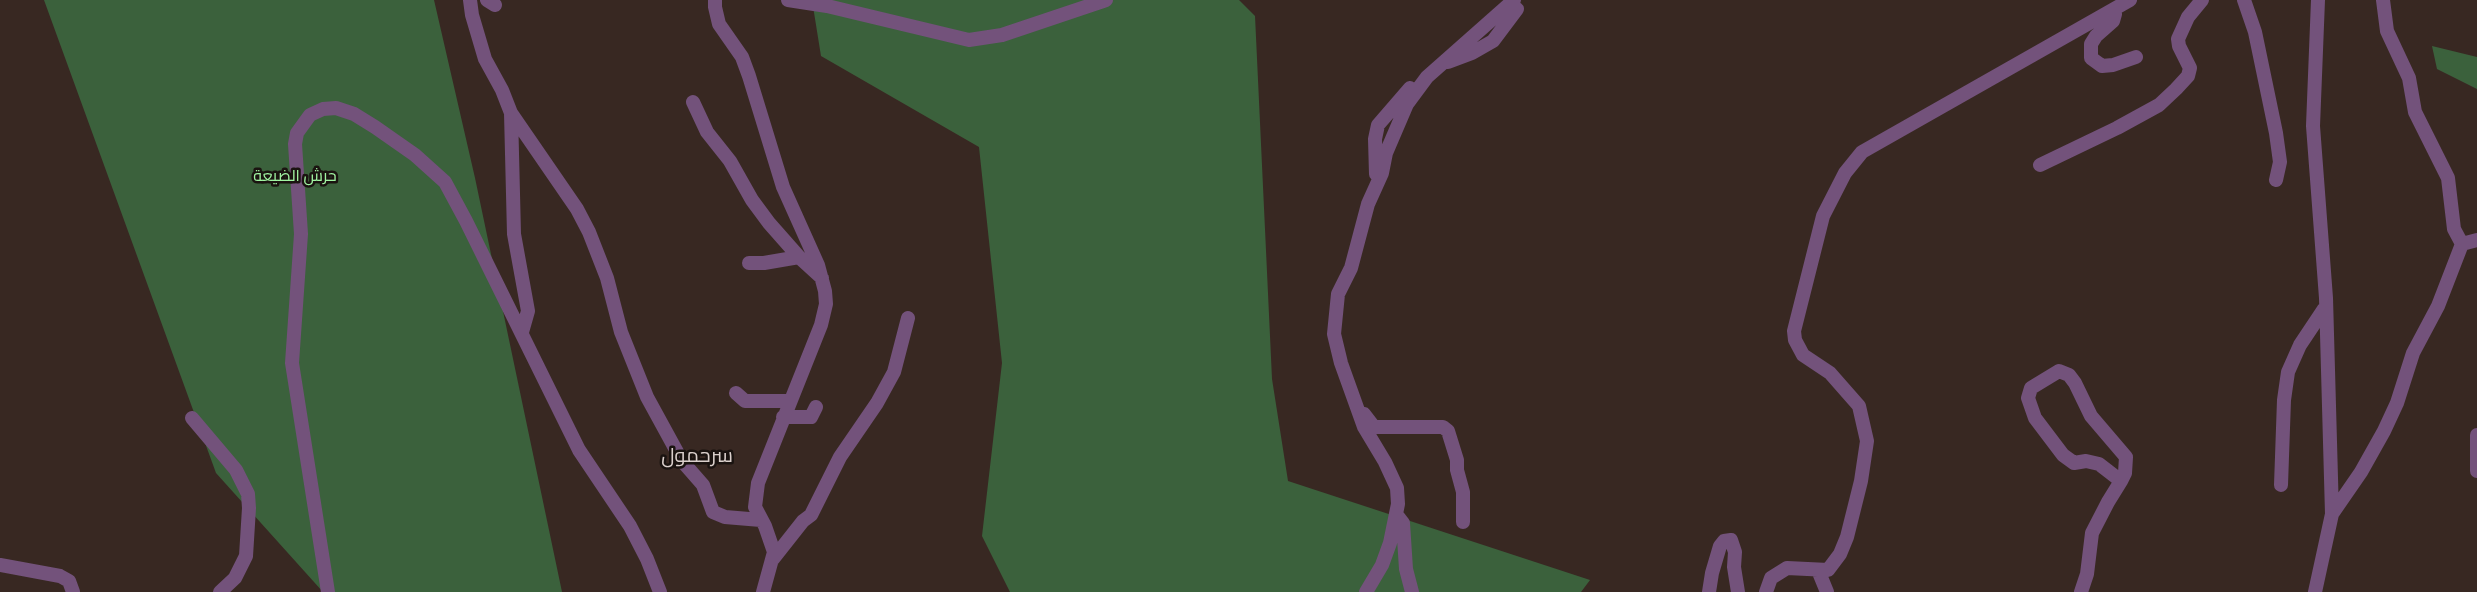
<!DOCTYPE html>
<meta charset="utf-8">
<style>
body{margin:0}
canvas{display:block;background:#382822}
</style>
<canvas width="2477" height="592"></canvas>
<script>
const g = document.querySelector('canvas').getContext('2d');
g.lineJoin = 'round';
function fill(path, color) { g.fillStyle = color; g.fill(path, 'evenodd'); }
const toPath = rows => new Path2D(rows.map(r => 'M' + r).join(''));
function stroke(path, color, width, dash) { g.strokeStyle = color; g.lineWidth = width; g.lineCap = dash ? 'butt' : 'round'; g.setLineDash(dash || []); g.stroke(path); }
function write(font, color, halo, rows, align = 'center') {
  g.font = font + ' "Fira Sans Condensed",Cairo,sans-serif'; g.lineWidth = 5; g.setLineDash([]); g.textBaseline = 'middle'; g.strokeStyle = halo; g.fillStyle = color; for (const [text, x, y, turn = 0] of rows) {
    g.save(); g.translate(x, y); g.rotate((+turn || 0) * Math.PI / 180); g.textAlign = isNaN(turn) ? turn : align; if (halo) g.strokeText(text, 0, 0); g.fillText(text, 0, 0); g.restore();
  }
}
const green = toPath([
 [44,0,434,0,475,178,562,592,323,592,216,473],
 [812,0,1239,0,1255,16,1272,379,1288,481,1590,580,1581,592,1010,592,982,536,1002,363,979,147,821,56],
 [2432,46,2477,57,2477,89,2437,69]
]);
const minor = toPath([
 [470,0,472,15,485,59,502,90,511,113,514,234,528,311,522,332],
 [487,0,495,5],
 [715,0,715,7,719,24,742,57,749,76,783,187,818,265,825,291,826,304,821,325,758,483,755,507,765,526,774,552,763,592],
 [788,0,827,6,969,40,1002,35,1106,0],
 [2244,0,2255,32,2276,133,2280,162,2276,180],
 [2318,0,2313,126,2326,298,2332,514],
 [2383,0,2387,31,2409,78,2415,112,2448,178,2454,229,2462,244],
 [2115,14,2113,21,2096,36,2091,44,2091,58,2102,66,2113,65,2136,57],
 [1448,62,1472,53,1493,41,1517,9],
 [693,102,707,132,730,161,752,200,769,223,799,257,822,278],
 [511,113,577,209,589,232,607,278,621,332,647,397,682,461,703,485,713,512,725,517,761,520],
 [2040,165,2117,128,2159,105,2176,89,2188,76,2190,68,2179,46,2178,39,2188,17,2202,0],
 [1376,174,1375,139,1378,125,1410,88],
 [2462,244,2477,240],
 [749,263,764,263,799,257],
 [736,393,745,401,789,401],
 [1364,414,1374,427,1443,427,1448,431,1457,460,1457,470,1463,492,1463,522],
 [783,417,811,417,816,407],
 [192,418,236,470,248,494,249,508,246,556,235,578,220,592],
 [2477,435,2477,471],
 [2281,485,2284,400,2288,372,2300,345,2324,309],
 [1396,514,1403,523,1406,569,1412,592],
 [773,559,803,521,811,515,840,457,877,403,894,372,908,318],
 [0,565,60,576,69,581,73,592],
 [1818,570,1827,592],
 [328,592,292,363,301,234,295,144,297,133,310,115,323,109,336,108,354,114,375,127,415,155,445,182,466,221,579,450,630,526,647,559,660,592],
 [1366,592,1382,565,1390,543,1398,504,1397,488,1385,462,1364,427,1341,363,1334,334,1338,294,1351,268,1368,204,1382,173,1386,153,1407,104,1427,77,1514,0],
 [1709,592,1712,573,1720,546,1724,541,1731,540,1735,552,1734,567,1738,592],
 [1766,592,1771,578,1787,568,1828,570,1840,554,1847,537,1861,481,1867,441,1859,406,1830,373,1803,355,1795,340,1794,331,1823,216,1845,173,1862,152,2130,0],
 [2081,592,2087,574,2092,533,2108,502,2121,481,2125,473,2126,457,2091,416,2075,383,2069,375,2059,371,2031,388,2028,398,2035,418,2063,455,2074,463,2086,461,2099,464,2121,481],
 [2315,592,2332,514,2361,472,2384,431,2397,403,2413,353,2438,306,2462,244]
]);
const parkNames = [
 ["حرش الضيعة",295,177]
];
const quarterNames = [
 ["سرحمول",697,456]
];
fill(green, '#3b613c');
stroke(minor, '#73527b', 14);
write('16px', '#a1f5a2', '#1a1310', parkNames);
write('20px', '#dacfcb', '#1a1310', quarterNames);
</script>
